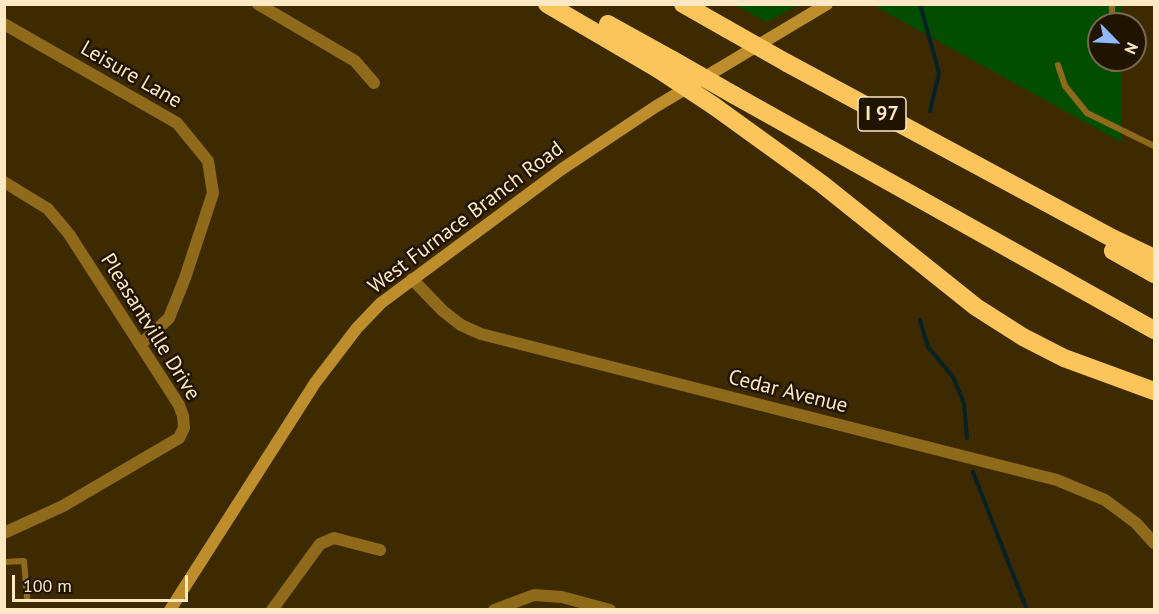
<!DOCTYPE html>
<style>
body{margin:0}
#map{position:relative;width:1159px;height:614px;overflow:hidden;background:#3e2a00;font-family:"PT Sans",sans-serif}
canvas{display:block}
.frame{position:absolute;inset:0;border:6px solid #fde8c4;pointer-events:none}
.north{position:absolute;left:1087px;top:12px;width:60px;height:60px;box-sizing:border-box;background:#201400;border:2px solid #78694e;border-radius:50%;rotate:114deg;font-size:16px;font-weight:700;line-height:24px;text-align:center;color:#fde8c4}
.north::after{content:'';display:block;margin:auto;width:21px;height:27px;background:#91b8fd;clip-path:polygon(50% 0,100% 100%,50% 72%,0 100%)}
.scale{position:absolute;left:12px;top:575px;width:176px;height:27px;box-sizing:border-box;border:3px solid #fde8c4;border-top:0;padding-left:8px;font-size:18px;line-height:21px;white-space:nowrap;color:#fde8c4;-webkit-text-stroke:4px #201400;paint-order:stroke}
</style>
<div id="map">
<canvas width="1159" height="614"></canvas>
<div class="frame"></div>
<div class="north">N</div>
<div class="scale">100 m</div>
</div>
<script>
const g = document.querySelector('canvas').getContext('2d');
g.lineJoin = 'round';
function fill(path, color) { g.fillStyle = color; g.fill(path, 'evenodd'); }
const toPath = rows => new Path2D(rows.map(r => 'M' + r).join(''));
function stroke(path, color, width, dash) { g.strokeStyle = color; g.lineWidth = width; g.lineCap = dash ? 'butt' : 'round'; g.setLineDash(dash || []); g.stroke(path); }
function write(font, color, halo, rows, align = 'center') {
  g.font = font + ' "PT Sans",sans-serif'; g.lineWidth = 5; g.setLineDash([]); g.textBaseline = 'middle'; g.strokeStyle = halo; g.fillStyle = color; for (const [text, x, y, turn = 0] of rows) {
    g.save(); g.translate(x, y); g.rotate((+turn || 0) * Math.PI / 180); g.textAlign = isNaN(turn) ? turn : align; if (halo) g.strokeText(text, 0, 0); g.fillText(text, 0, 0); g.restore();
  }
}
const green = toPath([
 [735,5,797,5,767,22],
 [873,5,1121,5,1121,24,1099,24,1099,60,1121,60,1121,142]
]);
const stream = toPath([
 [920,4,939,73,930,111],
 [920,320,928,347,953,377,964,403,967,438],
 [973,472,1027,610]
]);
const lane = toPath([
 [1112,4,1112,24],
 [1058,65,1065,86,1087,113,1154,146],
 [4,562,24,561,27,597]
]);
const street = toPath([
 [258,4,355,61,374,83],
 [4,24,177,123,208,161,213,193,185,278,169,318,141,344],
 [4,182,48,209,69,234,179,405,183,416,184,428,179,438,63,506,4,533],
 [412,279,443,311,461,325,481,334,1057,480,1105,500,1136,523,1154,543],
 [272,610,320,544,334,538,380,550],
 [494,610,534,595,562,597,610,610]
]);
const secondary = toPath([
 [170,610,315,383,357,328,381,303,562,169,655,107,827,4]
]);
const highway = toPath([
 [547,4,658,69],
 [683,4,727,29],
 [608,24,673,60],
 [787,63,1112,238,1154,258],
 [734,95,1154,330],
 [714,106,822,184,976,307,1023,337,1064,358,1154,391],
 [1113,251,1154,274]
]);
const highwayBridge = toPath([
 [727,29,787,63],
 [673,60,734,95],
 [658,69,714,106]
]);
const shields = [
 [882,114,48]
];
const shieldNames = [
 ["I 97",882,114]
];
const streetNames = [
 ["Leisure Lane",131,75,30],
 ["West Furnace Branch Road",466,218,-37],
 ["Pleasantville Drive",150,327,58],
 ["Cedar Avenue",788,392,14]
];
fill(green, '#024e00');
stroke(stream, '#062224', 4);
stroke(lane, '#8f6a1b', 6);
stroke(street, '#8f6a1b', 12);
stroke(secondary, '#bd8e2b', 12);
stroke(highway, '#fbc55b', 18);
stroke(highwayBridge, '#fbc55b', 18);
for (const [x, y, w] of shields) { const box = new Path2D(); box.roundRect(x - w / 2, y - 17, w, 34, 4.5); g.fillStyle = '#201400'; g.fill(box); stroke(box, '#fde8c4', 1.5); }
write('bold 20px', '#fde8c4', null, shieldNames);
write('21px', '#fde8c4', '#201400', streetNames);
</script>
